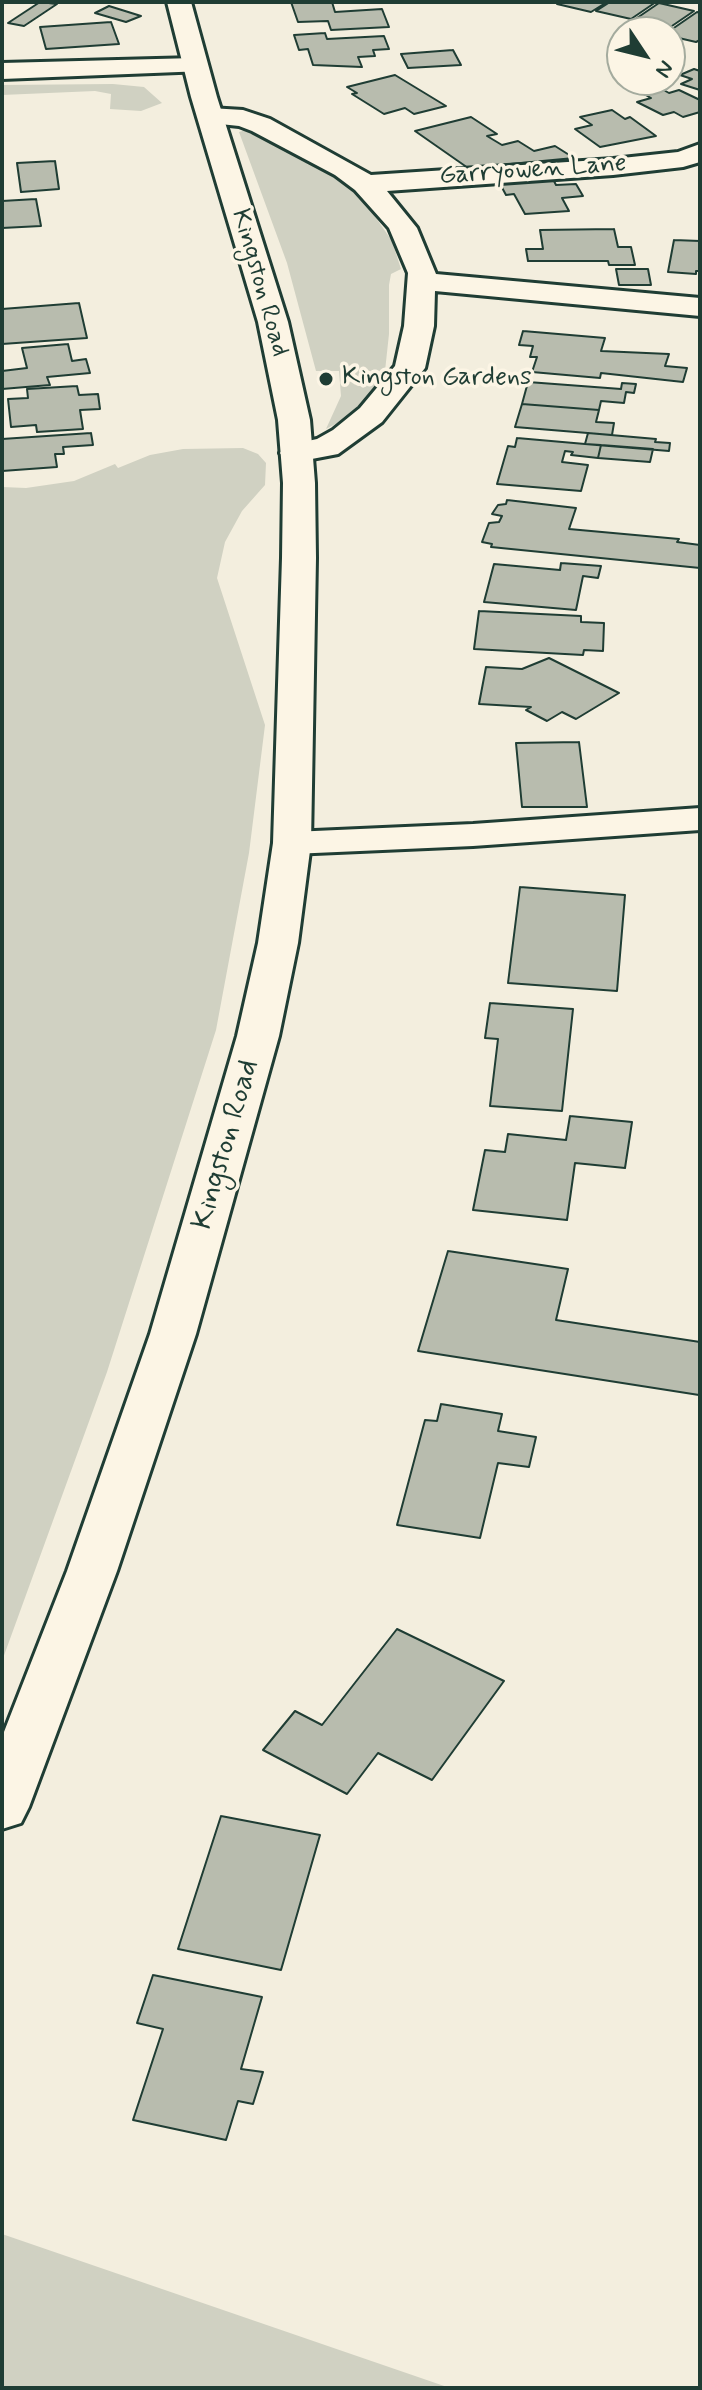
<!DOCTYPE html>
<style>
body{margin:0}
#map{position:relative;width:702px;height:2390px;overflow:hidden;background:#f3eede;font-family:Mynerve,sans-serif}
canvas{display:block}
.frame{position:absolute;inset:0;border:4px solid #1f3d34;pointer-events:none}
.north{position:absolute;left:606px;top:16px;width:80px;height:80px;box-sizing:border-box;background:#fcf5e5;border:2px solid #a4ab9e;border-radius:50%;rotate:125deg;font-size:22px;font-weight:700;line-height:32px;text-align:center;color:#1f3d34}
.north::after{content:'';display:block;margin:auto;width:28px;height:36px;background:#1f3d34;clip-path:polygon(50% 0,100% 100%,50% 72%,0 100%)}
</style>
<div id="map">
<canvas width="702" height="2390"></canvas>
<div class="frame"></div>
<div class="north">N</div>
</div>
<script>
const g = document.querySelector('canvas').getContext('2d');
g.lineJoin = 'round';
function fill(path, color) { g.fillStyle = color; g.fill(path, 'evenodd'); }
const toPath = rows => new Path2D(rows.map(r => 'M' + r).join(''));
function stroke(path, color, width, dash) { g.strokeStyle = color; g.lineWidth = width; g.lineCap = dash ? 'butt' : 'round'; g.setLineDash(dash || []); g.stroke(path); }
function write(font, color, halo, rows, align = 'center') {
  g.font = font + ' Mynerve,sans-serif'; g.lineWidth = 7; g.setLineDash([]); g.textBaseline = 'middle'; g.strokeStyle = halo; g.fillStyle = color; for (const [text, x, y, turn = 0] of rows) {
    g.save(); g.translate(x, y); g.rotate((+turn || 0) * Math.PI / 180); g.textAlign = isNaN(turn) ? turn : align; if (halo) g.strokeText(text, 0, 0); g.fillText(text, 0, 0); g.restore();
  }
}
const green = toPath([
 [113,84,144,87,162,103,141,111,110,109,111,94,95,91,2,95,2,85],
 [249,129,336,177,365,202,392,241,401,269,391,274,389,285,389,334,385,371,376,390,341,421,326,429,341,396,339,371,316,371,287,263,239,132],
 [243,448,258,454,266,463,265,485,242,511,225,542,217,578,265,725,249,853,216,1030,107,1372,2,1661,2,487,26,488,74,481,115,464,118,468,150,455,183,449],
 [2,2234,450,2388,2,2388]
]);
const building = toPath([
 [40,2,57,4,24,26,8,23,40,2],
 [291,2,332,2,335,12,382,9,389,27,331,30,328,21,298,22,291,2],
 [560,2,607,2,591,12,557,4,560,2],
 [610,2,656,2,631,19,596,11,610,2],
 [659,3,694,11,669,28,634,20,659,3],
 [109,6,141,16,126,22,95,13,109,6],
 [697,12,700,13,700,40,696,42,670,36,668,32,697,12],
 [111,22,119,44,46,49,40,27,111,22],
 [325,33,327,39,384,36,389,49,373,50,375,56,358,57,362,67,313,65,308,49,299,50,294,35,325,33],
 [453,50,461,65,408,68,401,54,453,50],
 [694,69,700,71,700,90,681,84,692,79,680,75,694,69],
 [395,75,446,106,414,114,405,108,384,114,352,94,357,93,347,87,395,75],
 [660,88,669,93,679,90,700,100,700,112,683,117,674,112,663,115,637,102,651,98,642,93,660,88],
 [612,110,625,119,630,117,656,136,600,147,575,129,592,125,580,117,612,110],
 [471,117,497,134,487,136,502,145,518,141,534,151,555,146,574,158,468,168,415,131,471,117],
 [55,161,59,189,21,192,17,163,55,161],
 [552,177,556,185,576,184,583,196,562,198,569,211,525,214,514,194,506,195,499,182,552,177],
 [36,199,41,226,2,228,2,201,36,199],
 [614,229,618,247,631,247,635,265,609,265,608,261,528,261,526,249,543,249,540,230,614,229],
 [674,240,700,241,700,271,696,271,696,274,668,272,674,240],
 [616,269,648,269,651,285,619,285,616,269],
 [79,303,87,338,2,344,2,309,79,303],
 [523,331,605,338,601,351,669,354,665,366,687,368,683,382,601,373,600,378,532,372,537,357,530,357,533,346,519,345,523,331],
 [68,344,72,361,86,359,90,373,47,377,50,385,2,389,2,371,27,368,22,348,68,344],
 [528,382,621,389,622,383,636,384,634,393,626,392,624,403,601,401,599,410,522,404,528,382],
 [77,386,79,395,98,394,100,409,80,410,83,429,37,432,36,425,11,427,8,399,28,398,27,389,77,386],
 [522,404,599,410,596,422,614,423,612,435,515,427,522,404],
 [91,433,93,445,63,447,64,454,55,454,57,467,2,471,2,439,91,433],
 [588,433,656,439,655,442,670,443,669,451,585,444,588,433],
 [517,438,585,444,601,445,598,458,571,455,573,452,565,451,562,462,588,465,581,491,497,484,508,446,515,447,517,438],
 [601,445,653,449,650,462,598,458,601,445],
 [507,500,576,508,569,529,679,539,677,542,700,545,700,568,491,547,492,544,482,542,489,523,499,522,502,516,492,514,498,505,506,504,507,500],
 [561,563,601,566,598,578,583,576,576,610,484,602,494,564,560,570,561,563],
 [479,611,581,616,581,622,604,623,603,651,584,650,583,655,474,649,479,611],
 [549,658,619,693,576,719,562,712,547,721,526,710,531,707,479,704,486,667,522,669,549,658],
 [579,742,587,807,522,807,516,743,579,742],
 [520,887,625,895,617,991,508,983,520,887],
 [490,1003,573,1009,562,1111,490,1106,498,1039,485,1038,490,1003],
 [570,1116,632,1122,625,1168,575,1163,567,1220,473,1210,485,1150,505,1152,508,1134,566,1140,570,1116],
 [448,1251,568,1269,556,1320,700,1342,699,1395,418,1351,448,1251],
 [441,1404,502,1414,498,1431,536,1437,529,1467,498,1463,480,1538,397,1525,425,1420,437,1421,441,1404],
 [397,1629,504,1681,432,1780,378,1753,347,1794,263,1750,295,1711,322,1725,397,1629],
 [221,1816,320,1835,281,1970,178,1949,221,1816],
 [153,1975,262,1997,241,2069,263,2072,253,2104,238,2101,226,2140,133,2120,163,2029,137,2023,153,1975]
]);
const minor = toPath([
 [195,58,204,61,208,66,204,71,2,79,2,63,195,58],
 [210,108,243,110,270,119,371,175,613,159,678,152,700,144,700,162,683,167,613,175,387,191,417,228,436,274,700,298,700,316,435,291,434,326,425,368,382,422,338,454,296,462,285,460,280,453,285,446,317,439,333,430,360,408,395,366,404,326,408,273,389,228,355,190,335,175,252,131,239,126,201,122,197,116,201,110,210,108],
 [700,808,700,830,473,846,292,854,279,851,273,843,279,835,292,832,473,824,700,808]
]);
const secondary = toPath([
 [167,2,191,2,217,97,288,322,310,420,315,483,316,558,311,843,298,943,279,1036,196,1334,117,1571,29,1807,21,1823,2,1829,2,1737,67,1571,150,1334,237,1036,258,943,273,843,282,558,283,483,278,420,258,322,191,97,167,2]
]);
const markers = [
 [326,379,8,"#1f3d34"]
];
const farStreetnames = [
 ["Garryowen Lane",533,171,-4],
 ["Kingston Road",259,283,74]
];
const farPoinames = [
 ["Kingston Gardens",342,379]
];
const streetNames = [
 ["Kingston Road",227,1145,-74]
];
fill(green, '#d0d1c2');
fill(building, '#b8bcae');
stroke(building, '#1f3d34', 2);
stroke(minor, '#1f3d34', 6);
stroke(secondary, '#1f3d34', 6);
fill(minor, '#fcf5e5');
fill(secondary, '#fcf5e5');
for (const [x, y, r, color] of markers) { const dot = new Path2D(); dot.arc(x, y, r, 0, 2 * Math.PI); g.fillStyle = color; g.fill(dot); stroke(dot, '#fcf5e5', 3); }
write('26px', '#1f3d34', '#fcf5e5', farStreetnames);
write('26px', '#1f3d34', '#fcf5e5', farPoinames, 'left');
write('30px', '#1f3d34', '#fcf5e5', streetNames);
</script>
